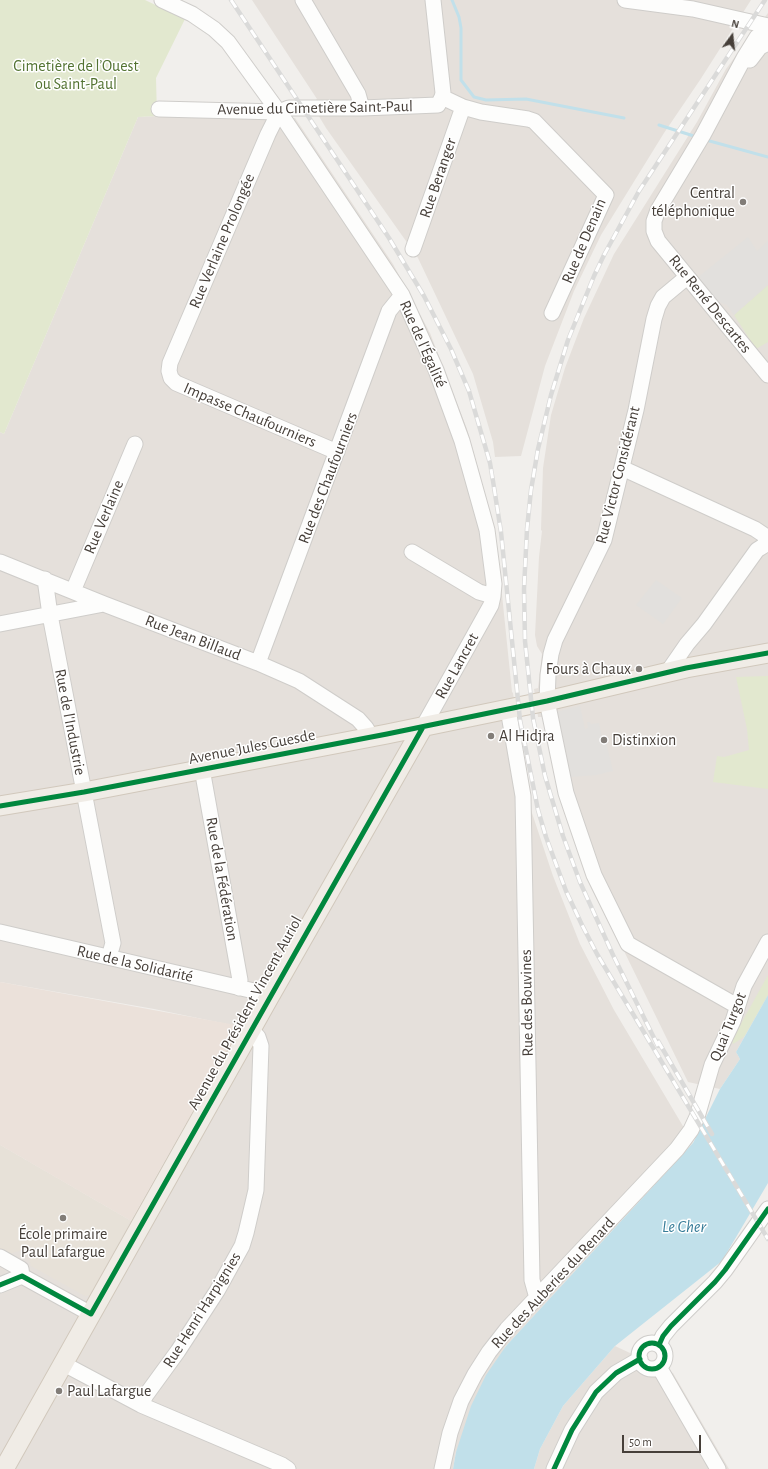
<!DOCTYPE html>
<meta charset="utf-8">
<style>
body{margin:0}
#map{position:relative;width:768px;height:1469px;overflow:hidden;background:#f1efec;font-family:"Alegreya Sans",sans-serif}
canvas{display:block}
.north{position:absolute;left:712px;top:16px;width:40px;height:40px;-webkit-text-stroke:3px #fff;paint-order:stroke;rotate:15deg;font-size:11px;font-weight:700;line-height:16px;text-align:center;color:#463f39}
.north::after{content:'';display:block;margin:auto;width:14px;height:18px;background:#463f39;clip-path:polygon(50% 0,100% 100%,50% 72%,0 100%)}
.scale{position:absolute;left:622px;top:1435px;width:79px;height:18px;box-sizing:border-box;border:2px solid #463f39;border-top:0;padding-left:5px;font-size:12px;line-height:14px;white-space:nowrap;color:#463f39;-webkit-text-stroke:3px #fff;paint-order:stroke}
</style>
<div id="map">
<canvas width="768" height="1469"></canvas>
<div class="north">N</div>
<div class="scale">50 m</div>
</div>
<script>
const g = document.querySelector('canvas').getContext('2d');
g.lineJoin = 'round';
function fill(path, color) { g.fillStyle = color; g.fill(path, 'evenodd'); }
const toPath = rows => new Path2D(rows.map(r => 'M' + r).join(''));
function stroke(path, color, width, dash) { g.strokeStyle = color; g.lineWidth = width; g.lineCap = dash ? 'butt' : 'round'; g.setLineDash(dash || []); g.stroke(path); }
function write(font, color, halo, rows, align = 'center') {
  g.font = font + ' "Alegreya Sans",sans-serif'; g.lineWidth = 3; g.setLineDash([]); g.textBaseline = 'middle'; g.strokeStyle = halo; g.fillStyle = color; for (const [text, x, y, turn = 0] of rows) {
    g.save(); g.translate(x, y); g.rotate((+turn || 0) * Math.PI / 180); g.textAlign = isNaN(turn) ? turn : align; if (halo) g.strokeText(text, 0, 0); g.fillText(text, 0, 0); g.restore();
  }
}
const residential = toPath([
 [252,0,751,0,700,80,664,133,601,235,574,291,545,366,521,456,495,457,493,442,473,374,418,258,326,128,311,103,317,99],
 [768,13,768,995,736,1052,740,1059,720,1089,688,1082,601,904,543,717,538,717,534,689,538,688,542,654,537,646,535,635,539,557,542,531,541,530,543,468,551,415,565,368,584,318,614,254,697,122,726,69],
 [157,116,295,118,393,264,430,333,467,429,480,475,497,546,512,692,513,693,529,804,553,876,580,944,614,1010,693,1143,506,1346,456,1452,453,1469,0,1469,0,1145,131,1221,241,1027,154,1009,0,982,0,432,4,434,138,117],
 [615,1346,673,1373,729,1469,534,1469,540,1449,563,1406]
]);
const commercial = toPath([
 [0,982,241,1026,131,1221,0,1145]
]);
const education = toPath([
 [0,1145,131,1221,90,1295,85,1296,31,1266,27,1253,22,1250,9,1254,0,1249]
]);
const green = toPath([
 [0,0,145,0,185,19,156,78,157,116,138,117,4,434,0,432],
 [768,285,768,342,756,349,734,315],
 [768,676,768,789,713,782,717,756,724,757,749,750,747,729,736,677],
 [768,975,768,995,744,1037,733,1044,732,1040]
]);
const parking = toPath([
 [748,237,757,251,768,241,768,285,734,315,727,305,713,300,697,278],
 [656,580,682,598,663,624,636,605],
 [580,706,585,729,588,728,587,722,590,722,591,724,599,723,603,743,606,742,613,771,596,775,569,777,555,712]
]);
const water = toPath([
 [768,995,768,1183,722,1261,615,1346,563,1406,540,1449,534,1469,453,1469,456,1452,471,1406,486,1375,506,1346,693,1143,720,1089,740,1059,736,1052]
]);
const stream = toPath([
 [452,0,459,17,461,28,461,80,474,97,486,100,526,99,624,118],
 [659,125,697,137],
 [706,140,768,157]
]);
const minor = toPath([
 [162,0,192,14,214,29,228,42,286,122,402,295,436,370,462,441,487,530,494,584,493,596,491,605,423,727],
 [303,0,358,94,362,108],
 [625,0,693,9,768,26],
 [768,28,757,37,744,58,703,135,658,210,654,221,654,231,658,241,768,375],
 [750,60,760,47,768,43],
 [442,97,463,107,481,112,528,119,534,121,606,195,552,313],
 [159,109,279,112,289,108,362,108,438,105,442,97,443,93,433,0],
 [279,112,268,134,170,363,169,371,171,378,176,383,337,452],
 [413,249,463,107],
 [687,277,663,297,658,306,654,319,636,410,604,540,555,640,551,654,548,675,547,701,566,793,594,875,628,944,737,1006],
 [622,468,755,529,764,535,767,543],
 [412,552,479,592,493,596],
 [0,562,104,604,258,663,299,681,358,719,366,728,371,737],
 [45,579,50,615,113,943,109,957],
 [73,591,135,444],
 [0,624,104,604],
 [258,663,389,311,402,295],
 [667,673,687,644,704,624,757,550,768,543],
 [508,709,523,796,532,1280,537,1298],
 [202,769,240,980,239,988],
 [0,932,254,991,268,999],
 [0,1257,21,1269,22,1276],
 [0,1285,22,1276,91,1314],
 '639 1356a13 13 0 1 1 26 0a13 13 0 1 1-26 0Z',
 [659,1345,663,1336,671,1326,715,1282,725,1270,768,1209],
 [62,1363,141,1405,282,1465,288,1469],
 [659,1367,718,1469],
 [141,1405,146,1395,178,1351,217,1291,242,1246,246,1233,256,1190,261,1046,258,1037,251,1029],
 [442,1469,450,1433,461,1401,475,1374,489,1352,507,1329,677,1149,691,1130,697,1117,712,1065,733,1021,744,986,768,942],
 [554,1469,572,1430,596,1392,616,1373,640,1359]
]);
const major = toPath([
 [0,806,84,792,387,734,547,701,686,668,768,653],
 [4,1469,268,999,423,727]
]);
const rail = toPath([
 [231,0,389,238,424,296,451,349,469,391,490,463,493,481,501,532,520,720,538,810,546,837,566,891,582,925,597,954,768,1239],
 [658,1041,712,1134],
 [658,1046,613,955,580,882,563,836,545,776,533,718,525,641,524,589,527,529,531,490,538,449,551,395,568,340,594,276,604,255,639,191,765,0]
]);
const cycleway = toPath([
 [0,806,84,792,387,734,547,701,686,668,768,653],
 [0,1285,22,1276,91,1314,423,727],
 '639 1356a13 13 0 1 1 26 0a13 13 0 1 1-26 0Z',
 [659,1345,663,1336,671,1326,715,1282,725,1270,768,1209],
 [554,1469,572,1430,596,1392,616,1373,640,1359]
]);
const markers = [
 [743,202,4,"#827d78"],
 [639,669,4,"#827d78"],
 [491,736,4,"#827d78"],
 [604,740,4,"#827d78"],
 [63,1218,4,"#827d78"],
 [59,1391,4,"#827d78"]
];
const parkNames = [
 ["Cimetière de l’Ouest",76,66],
 ["ou Saint-Paul",76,84]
];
const streetNames = [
 ["Avenue du Cimetière Saint-Paul",315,108,-1],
 ["Rue Beranger",438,178,-71],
 ["Rue Verlaine Prolongée",222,241,-67],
 ["Rue de Denain",584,241,-67],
 ["Rue René Descartes",710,304,51],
 ["Rue de l'Égalité",423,344,66],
 ["Impasse Chaufourniers",250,415,23],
 ["Rue Victor Considérant",618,475,-76],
 ["Rue des Chaufourniers",328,478,-69],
 ["Rue Verlaine",104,517,-67],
 ["Rue Jean Billaud",193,638,21],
 ["Rue Lancret",457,666,-61],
 ["Rue de l'Industrie",70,722,79],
 ["Avenue Jules Guesde",252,747,-11],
 ["Rue de la Fédération",222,879,80],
 ["Rue de la Solidarité",135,964,13],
 ["Rue des Bouvines",527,1003,-91],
 ["Avenue du Président Vincent Auriol",245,1013,-61],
 ["Quai Turgot",728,1027,-68],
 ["Rue des Auberies du Renard",553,1283,-47],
 ["Rue Henri Harpignies",202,1310,-58]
];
const poiNames = [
 ["Central",735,193,"right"],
 ["téléphonique",735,211,"right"],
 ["Fours à Chaux",631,669,"right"],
 ["Al Hidjra",499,736],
 ["Distinxion",612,740],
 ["École primaire",63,1234,"center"],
 ["Paul Lafargue",63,1252,"center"],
 ["Paul Lafargue",67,1391]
];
const waterNames = [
 ["Le Cher",684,1227]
];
fill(residential, '#e5e0db');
fill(commercial, '#ebe1da');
fill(education, '#e7e1d8');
fill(green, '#e2e8cf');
fill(parking, '#e2e0dd');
fill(water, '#c1e0ea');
stroke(stream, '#c1e0ea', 3);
stroke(minor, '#cfcdca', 17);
stroke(major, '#d1c8bc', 21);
stroke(minor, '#fdfdfc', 15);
stroke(major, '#f0ece6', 19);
stroke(rail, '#dadad9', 4.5);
stroke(rail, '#fff', 3, [9]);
stroke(cycleway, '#00873e', 5);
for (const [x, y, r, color] of markers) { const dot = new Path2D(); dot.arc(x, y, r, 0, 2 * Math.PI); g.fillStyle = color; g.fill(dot); stroke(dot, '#fff', 1.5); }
write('16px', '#537332', '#fff', parkNames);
write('16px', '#463f39', '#fff', streetNames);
write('16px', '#463f39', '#fff', poiNames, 'left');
write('italic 17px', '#387d99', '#fff', waterNames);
</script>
